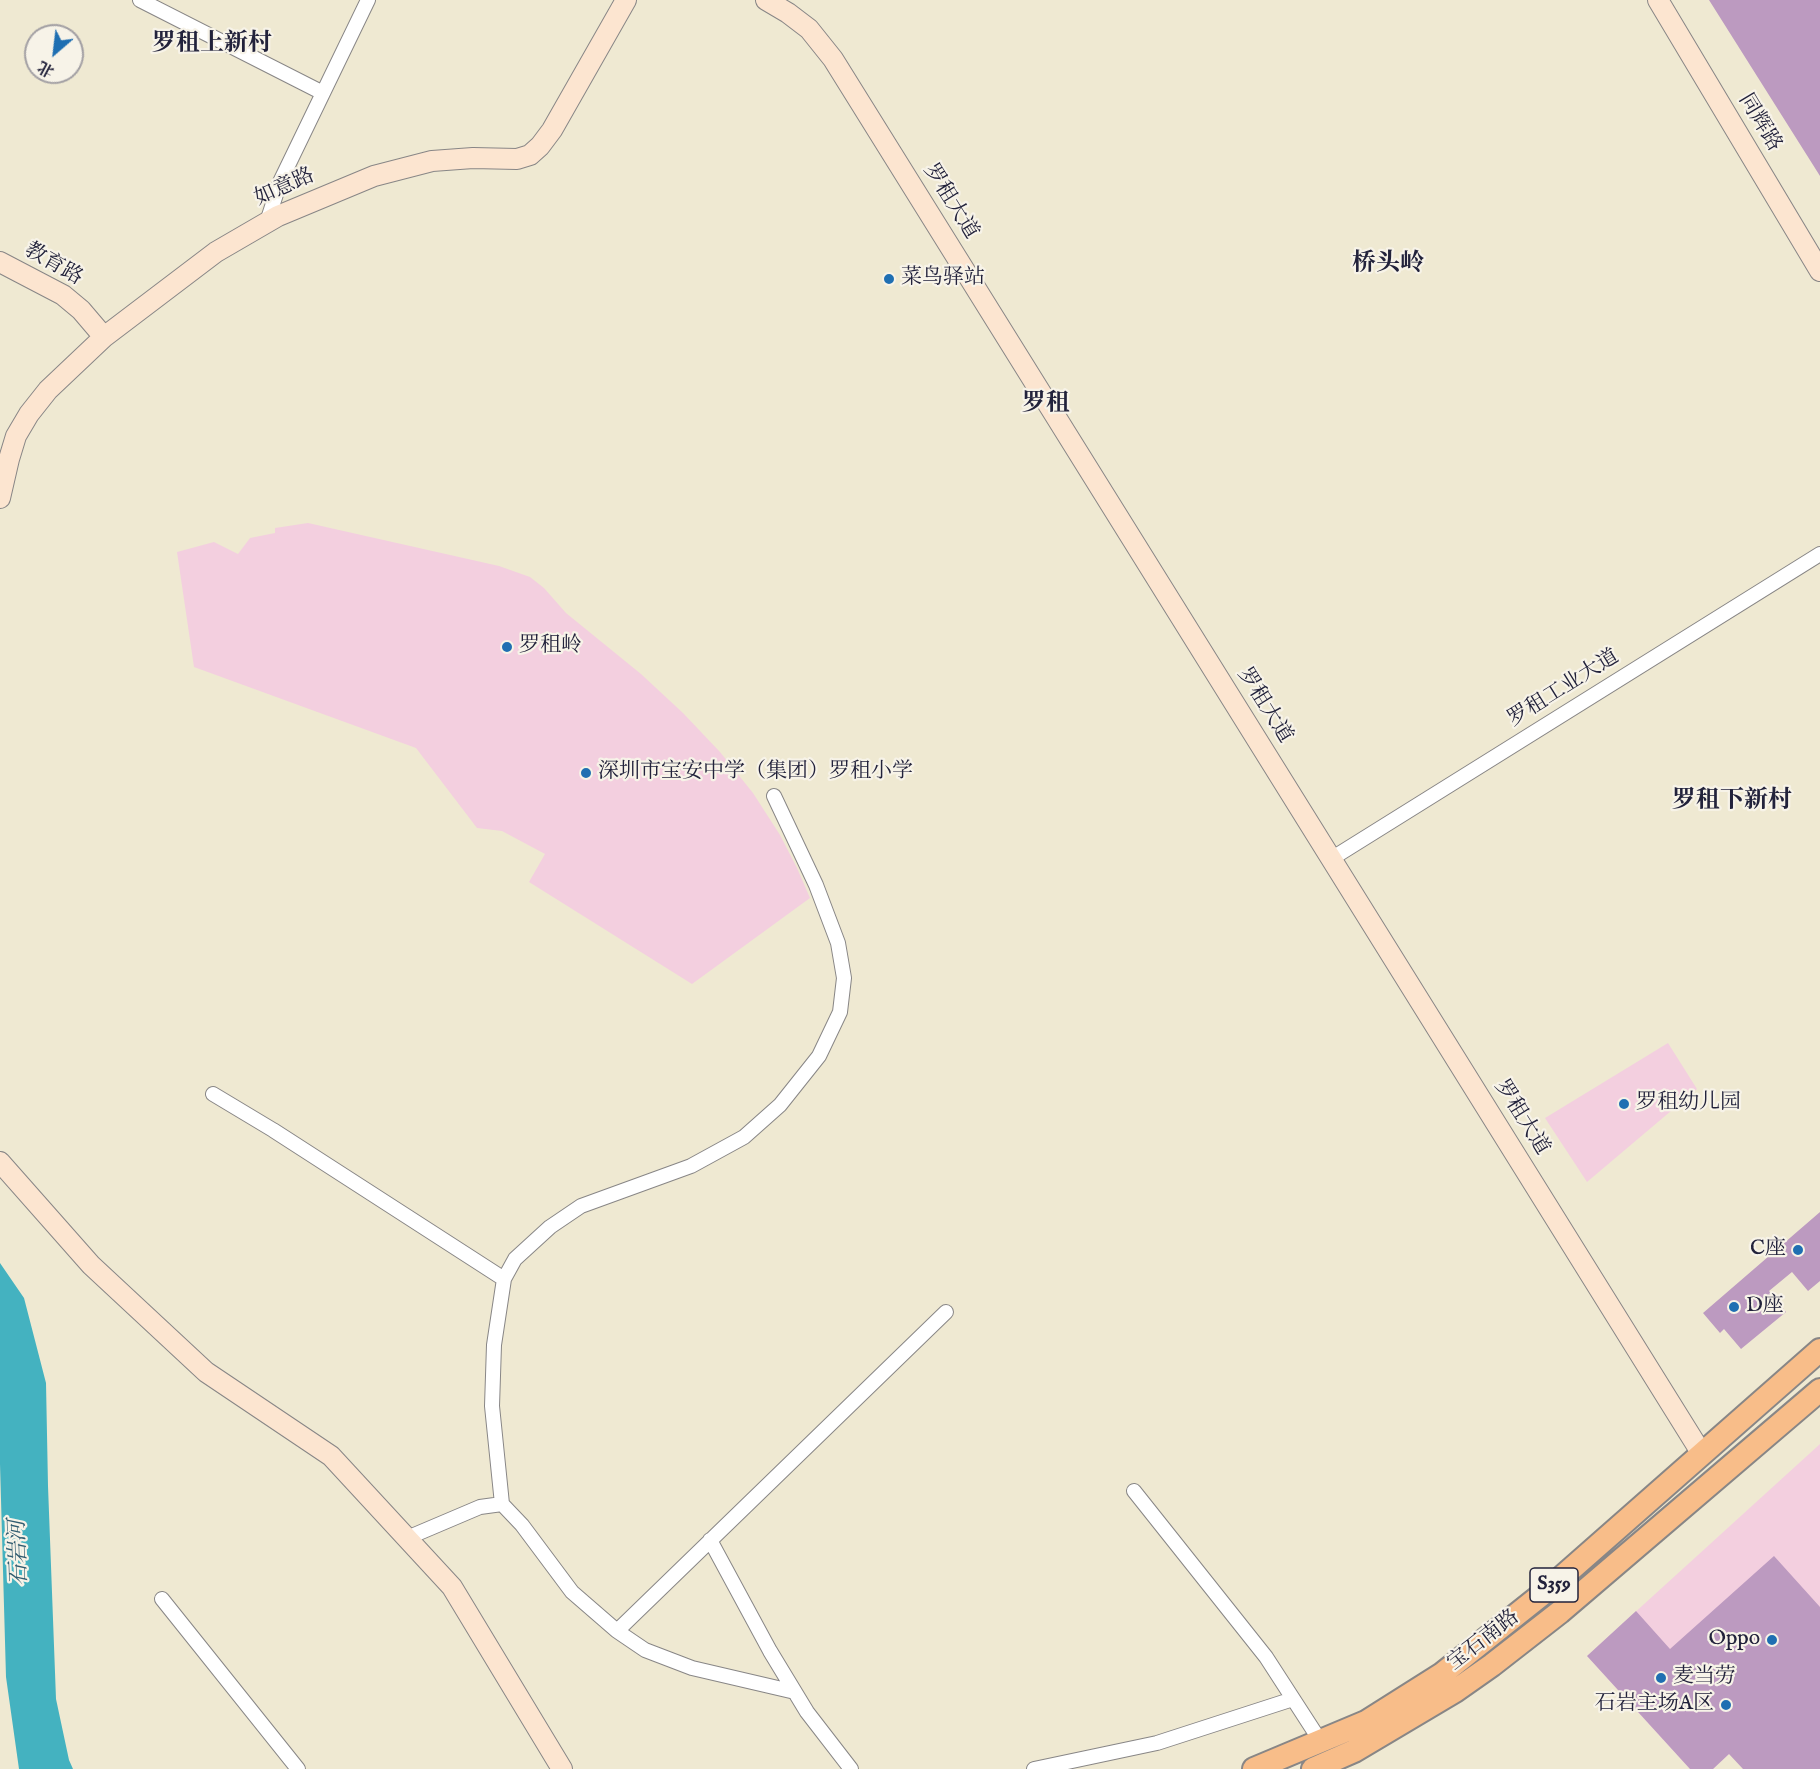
<!DOCTYPE html>
<meta charset="utf-8">
<style>
body{margin:0}
#map{position:relative;width:1820px;height:1769px;overflow:hidden;background:#efe9d2;font-family:"IM FELL English","Noto Serif SC",serif}
canvas{display:block}
.north{position:absolute;left:24px;top:24px;width:60px;height:60px;box-sizing:border-box;background:#f7f3e8;border:2px solid #a29fa3;border-radius:50%;rotate:208deg;font-size:16px;font-weight:700;line-height:24px;text-align:center;color:#22223b}
.north::after{content:'';display:block;margin:auto;width:21px;height:27px;background:#1f6fb2;clip-path:polygon(50% 0,100% 100%,50% 72%,0 100%)}
</style>
<div id="map">
<canvas width="1820" height="1769"></canvas>
<div class="north">北</div>
</div>
<script>
const g = document.querySelector('canvas').getContext('2d');
g.lineJoin = 'round';
function fill(path, color) { g.fillStyle = color; g.fill(path, 'evenodd'); }
const toPath = rows => new Path2D(rows.map(r => 'M' + r).join(''));
function stroke(path, color, width, dash) { g.strokeStyle = color; g.lineWidth = width; g.lineCap = dash ? 'butt' : 'round'; g.setLineDash(dash || []); g.stroke(path); }
function write(font, color, halo, rows, align = 'center') {
  g.font = font + ' "IM FELL English","Noto Serif SC",serif'; g.lineWidth = 4.5; g.setLineDash([]); g.textBaseline = 'middle'; g.strokeStyle = halo; g.fillStyle = color; for (const [text, x, y, turn = 0] of rows) {
    g.save(); g.translate(x, y); g.rotate((+turn || 0) * Math.PI / 180); g.textAlign = isNaN(turn) ? turn : align; if (halo) g.strokeText(text, 0, 0); g.fillText(text, 0, 0); g.restore();
  }
}
const built = toPath([
 [308,523,499,566,530,577,544,588,566,613,641,674,683,713,720,752,753,793,780,835,797,868,810,898,692,984,529,882,545,854,502,831,477,828,416,748,194,667,177,552,214,542,238,554,250,538,275,533,275,528],
 [1668,1043,1697,1089,1587,1182,1545,1118],
 [1820,1444,1820,1769,1729,1754,1713,1769,1690,1769,1587,1656]
]);
const water = toPath([
 [0,1263,24,1298,46,1383,48,1486,56,1699,69,1760,73,1769,19,1769,6,1677,0,1464]
]);
const building = toPath([
 [1709,0,1820,0,1820,176],
 [1820,1212,1820,1281,1808,1291,1792,1272,1769,1291,1786,1312,1741,1349,1724,1329,1720,1333,1703,1313],
 [1774,1556,1820,1607,1820,1769,1743,1769,1729,1754,1713,1769,1690,1769,1587,1656,1636,1611,1670,1649]
]);
const street = toPath([
 [140,0,323,93],
 [267,222,280,182,368,0],
 [1331,859,1820,554],
 [213,1094,273,1130,504,1279],
 [1134,1491,1266,1657,1321,1742],
 [502,1504,492,1406,494,1345,504,1279,515,1259,550,1227,581,1206,691,1166,744,1137,780,1105,819,1056,840,1012,844,978,838,943,816,885,774,796],
 [407,1538,480,1507,502,1504,522,1525,572,1592,617,1631,645,1650,692,1668,795,1692],
 [710,1540,770,1651,807,1712,851,1769],
 [162,1599,298,1769],
 [617,1631,946,1312],
 [1034,1769,1157,1743,1293,1699]
]);
const secondary = toPath([
 [766,0,788,13,809,29,833,59,1702,1454],
 [1658,0,1820,271],
 [0,262,63,295,81,310,104,337],
 [0,498,9,459,16,436,29,414,48,390,104,337,216,252,278,216,374,176,432,161,473,158,517,159,530,155,540,146,552,130,626,0],
 [0,1162,91,1265,206,1372,331,1456,452,1587,562,1769]
]);
const primary = toPath([
 [1254,1769,1366,1722,1442,1674,1545,1592,1820,1350],
 [1313,1769,1354,1751,1455,1691,1492,1665,1560,1612,1820,1390]
]);
const markers = [
 [889,279,6,"#1f6fb2"],
 [507,647,6,"#1f6fb2"],
 [586,773,6,"#1f6fb2"],
 [1624,1104,6,"#1f6fb2"],
 [1798,1250,6,"#1f6fb2"],
 [1734,1307,6,"#1f6fb2"],
 [1772,1640,6,"#1f6fb2"],
 [1661,1678,6,"#1f6fb2"],
 [1726,1705,6,"#1f6fb2"]
];
const shields = [
 [1554,1585,48]
];
const shieldNames = [
 ["S359",1554,1585]
];
const streetNames = [
 ["同辉路",1759,123,59],
 ["如意路",285,188,-24],
 ["罗租大道",950,202,58],
 ["教育路",53,265,30],
 ["罗租工业大道",1564,689,-32],
 ["罗租大道",1264,706,58],
 ["罗租大道",1521,1118,58],
 ["宝石南路",1484,1641,-38]
];
const poiNames = [
 ["菜鸟驿站",901,279],
 ["罗租岭",519,647],
 ["深圳市宝安中学（集团）罗租小学",598,773],
 ["罗租幼儿园",1636,1104],
 ["C座",1786,1250,"right"],
 ["D座",1746,1307],
 ["Oppo",1760,1640,"right"],
 ["麦当劳",1673,1678],
 ["石岩主场A区",1714,1705,"right"]
];
const waterNames = [
 ["石岩河",20,1553,-92]
];
const quarterNames = [
 ["罗租上新村",212,45],
 ["桥头岭",1388,265],
 ["罗租",1046,405],
 ["罗租下新村",1732,802]
];
fill(built, '#f3cfdf');
fill(water, '#44b2c0');
fill(building, '#bc9ac0');
stroke(street, '#888686', 16);
stroke(secondary, '#888686', 22);
stroke(primary, '#888686', 26);
stroke(street, '#fff', 14);
stroke(secondary, '#fce5d0', 20);
stroke(primary, '#f8bd89', 22);
for (const [x, y, r, color] of markers) { const dot = new Path2D(); dot.arc(x, y, r, 0, 2 * Math.PI); g.fillStyle = color; g.fill(dot); stroke(dot, '#f7f3e8', 2); }
for (const [x, y, w] of shields) { const box = new Path2D(); box.roundRect(x - w / 2, y - 17, w, 34, 4.5); g.fillStyle = '#f7f3e8'; g.fill(box); stroke(box, '#22223b', 1.5); }
write('bold 20px', '#22223b', null, shieldNames);
write('21px', '#22223b', '#f7f3e8', streetNames);
write('21px', '#22223b', '#f7f3e8', poiNames, 'left');
write('italic 22px', '#305c70', '#f7f3e8', waterNames);
write('bold 24px', '#22223b', '#f7f3e8', quarterNames);
</script>
